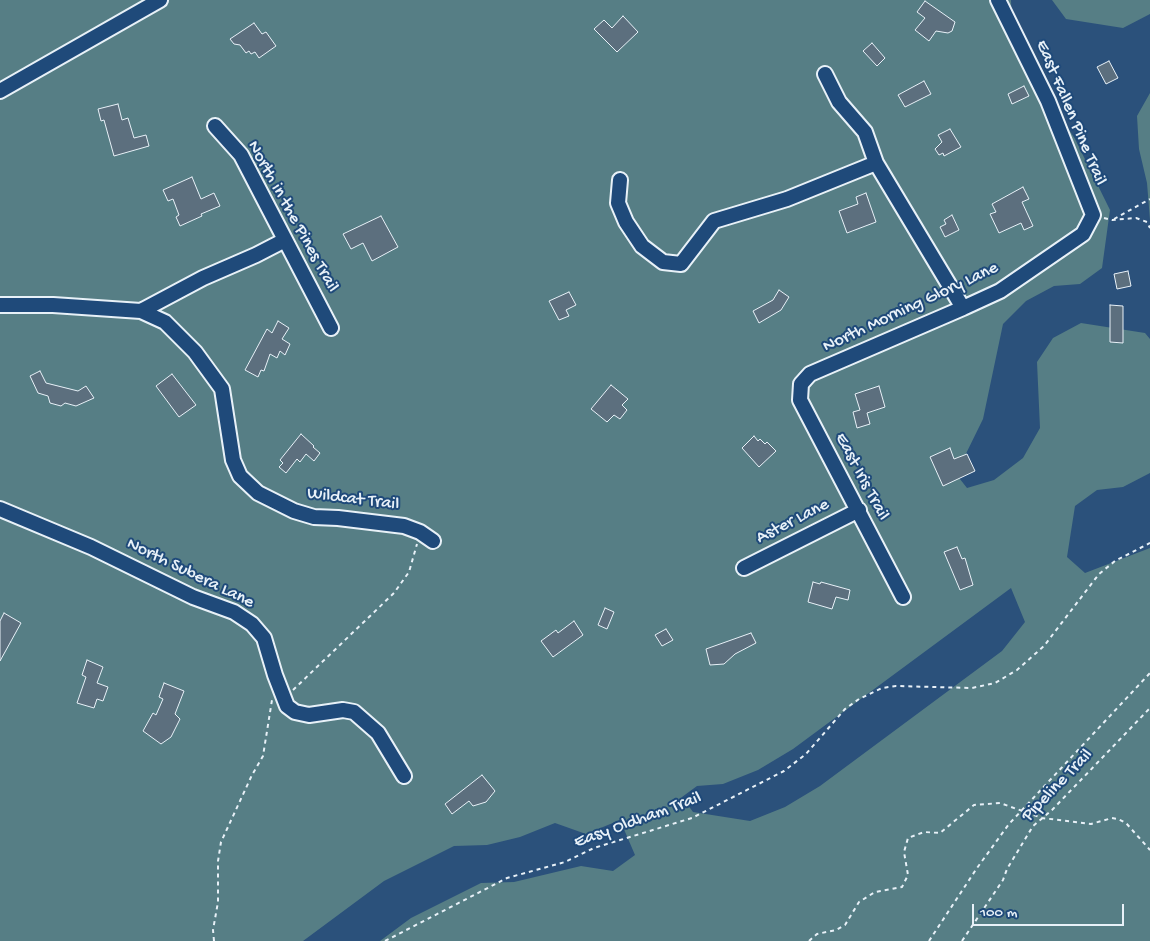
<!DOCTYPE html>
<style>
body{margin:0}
#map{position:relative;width:1150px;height:941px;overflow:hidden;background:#2b517b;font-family:"Gochi Hand",sans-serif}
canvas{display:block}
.scale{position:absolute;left:972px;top:904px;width:152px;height:22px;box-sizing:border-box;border:2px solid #e8f1f8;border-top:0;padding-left:6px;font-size:15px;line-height:18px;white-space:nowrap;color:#e8f1f8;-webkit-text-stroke:4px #1f4a7a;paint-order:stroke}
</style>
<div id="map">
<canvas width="1150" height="941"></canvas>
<div class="scale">100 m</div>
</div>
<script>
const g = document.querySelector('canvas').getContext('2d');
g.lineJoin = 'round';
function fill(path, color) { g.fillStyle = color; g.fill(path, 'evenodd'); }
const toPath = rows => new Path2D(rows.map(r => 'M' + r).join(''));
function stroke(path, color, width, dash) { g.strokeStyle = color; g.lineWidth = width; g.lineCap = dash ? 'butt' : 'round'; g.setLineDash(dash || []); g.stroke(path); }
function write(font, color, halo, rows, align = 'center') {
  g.font = font + ' "Gochi Hand",sans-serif'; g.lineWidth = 4; g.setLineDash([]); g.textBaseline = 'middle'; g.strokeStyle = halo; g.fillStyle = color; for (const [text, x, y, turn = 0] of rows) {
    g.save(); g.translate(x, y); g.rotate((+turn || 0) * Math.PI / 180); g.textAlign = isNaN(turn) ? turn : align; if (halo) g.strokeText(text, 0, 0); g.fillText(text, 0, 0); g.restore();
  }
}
const green = toPath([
 [0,0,1011,0,1012,30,1027,65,1075,139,1110,210,1102,268,1080,284,1054,286,1026,301,1003,324,983,419,956,474,967,488,994,480,1023,458,1040,428,1037,362,1053,338,1081,323,1145,333,1150,339,1150,473,1123,487,1097,490,1075,506,1067,557,1085,573,1150,548,1150,941,380,941,411,918,481,883,514,882,581,866,613,871,635,855,620,820,586,834,555,823,520,837,487,845,454,846,384,881,303,941,0,941],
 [1011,588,1025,622,1002,651,820,786,785,807,750,821,693,812,682,797,697,786,723,784,758,770,793,749],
 [1052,0,1150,0,1150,14,1123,28,1066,19],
 [1150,93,1150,220,1147,183,1139,149,1137,116]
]);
const building = toPath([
 [925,1,955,22,952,31,948,33,936,31,929,41,915,30,925,18,917,12,925,1],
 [623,16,638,32,617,52,594,29,604,20,612,28,623,16],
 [254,23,262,34,266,32,276,46,259,58,255,52,251,54,249,51,246,53,240,45,234,44,230,39,254,23],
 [872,43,885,58,877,66,863,51,872,43],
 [1109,61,1118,78,1106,84,1097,67,1109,61],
 [924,81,931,94,905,107,898,95,924,81],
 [1024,86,1029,96,1012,104,1008,94,1024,86],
 [118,104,122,120,128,118,134,138,146,135,149,146,114,156,104,120,101,121,98,109,118,104],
 [950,129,961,147,944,156,943,153,939,155,935,149,942,142,938,135,950,129],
 [192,177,201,199,214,193,220,206,201,214,202,216,180,226,176,217,179,215,173,199,168,201,163,190,192,177],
 [1023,187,1029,199,1022,202,1033,226,1024,230,1021,223,999,233,990,214,996,212,992,204,1023,187],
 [866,193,876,222,847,233,839,211,858,204,856,197,866,193],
 [952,215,959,230,945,237,940,227,946,224,944,220,952,215],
 [381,216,398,247,372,261,363,243,351,249,343,234,381,216],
 [1128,271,1131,286,1117,289,1114,274,1128,271],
 [779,290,789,297,781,310,759,323,753,311,773,300,779,290],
 [569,292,576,305,566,310,569,316,559,320,549,301,569,292],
 [1110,305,1123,306,1123,343,1110,342,1110,305],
 [278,321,289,328,282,339,290,344,285,355,280,351,277,358,270,354,264,371,261,370,258,377,245,370,267,329,272,333,278,321],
 [40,371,46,383,78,391,86,386,94,398,76,406,65,403,61,406,50,403,48,396,38,393,30,376,40,371],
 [172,374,196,405,179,417,156,386,172,374],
 [611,385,628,399,622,405,627,410,620,419,614,415,607,422,591,409,611,385],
 [879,386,885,407,867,413,870,424,857,428,853,412,860,410,855,394,879,386],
 [301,434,314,446,313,447,320,453,314,461,306,454,300,462,297,459,286,473,279,467,283,463,280,460,301,434],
 [754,436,758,441,760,439,765,444,767,442,776,451,759,467,742,448,754,436],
 [950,448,954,459,967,454,975,471,943,486,930,457,950,448],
 [957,547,962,559,965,558,973,585,960,590,944,552,957,547],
 [813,582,820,584,821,582,850,590,848,600,836,597,832,609,808,602,813,582],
 [605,608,614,612,607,629,598,625,605,608],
 [4,613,21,623,0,661,0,621,4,613],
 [574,621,583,635,553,657,541,641,556,630,558,633,574,621],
 [666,629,673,640,662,646,655,635,666,629],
 [751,633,756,643,735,654,724,664,710,665,706,649,751,633],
 [87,660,103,667,97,683,108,687,103,701,97,699,94,708,77,703,86,677,82,675,87,660],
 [164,683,184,691,175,714,180,719,171,737,161,744,143,731,153,713,156,715,163,699,159,697,164,683],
 [482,775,495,791,486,802,473,806,469,801,452,814,445,804,482,775]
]);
const path = toPath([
 [1104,218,1112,220,1136,218,1147,222,1150,228],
 [1114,219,1150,199],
 [293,690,394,593,409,572,417,544],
 [214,941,213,930,218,902,218,861,221,842,252,775,263,756,272,700],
 [385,941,507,878,565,862,594,848,692,818,784,771,806,754,845,709,859,699,882,688,896,686,972,688,995,683,1017,670,1044,646,1099,574,1115,561,1150,543],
 [809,941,817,934,836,930,845,925,859,902,875,892,902,887,908,875,904,852,908,838,924,832,940,833,974,805,1000,803,1042,818,1091,824,1112,818,1118,819,1126,823,1150,850],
 [929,941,977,868,1009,824,1150,673],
 [962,941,1003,880,1007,869,1033,826,1052,810,1150,708]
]);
const minor = toPath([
 [825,74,839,102,865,132,876,163,963,308],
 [0,91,160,0],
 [215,126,241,155,331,328],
 [620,180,618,203,626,222,642,246,663,262,681,264,714,221,787,199,876,163],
 [0,305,53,305,141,311,203,278,256,255,285,240],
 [141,311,165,322,195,352,222,389,233,460,240,476,258,493,294,511,314,517,338,518,404,526,420,532,433,541],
 [0,509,91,547,193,597,234,612,252,624,264,638,275,675,287,706,295,712,309,715,343,710,354,712,378,733,404,776],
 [744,568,859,510],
 [903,597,800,400,801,384,810,374,963,308,1000,291,1083,234,1093,215,1048,101,998,0]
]);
const streetNames = [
 ["East Fallen Pine Trail",1070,113,67],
 ["North in the Pines Trail",292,217,61],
 ["North Morning Glory Lane",911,308,-25],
 ["East Iris Trail",861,477,62],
 ["Wildcat Trail",353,500,7],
 ["Aster Lane",793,522,-27],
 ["North Subera Lane",190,574,26],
 ["Pipeline Trail",1058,786,-46],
 ["Easy Oldham Trail",638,821,-20]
];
fill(green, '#567e85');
fill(building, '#5c6f7e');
stroke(building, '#e8f1f8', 1);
stroke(minor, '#e8f1f8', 18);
stroke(path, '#e8f1f8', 2, [4, 4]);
stroke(minor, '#1f4a7a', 14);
write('18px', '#e8f1f8', '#1f4a7a', streetNames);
</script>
